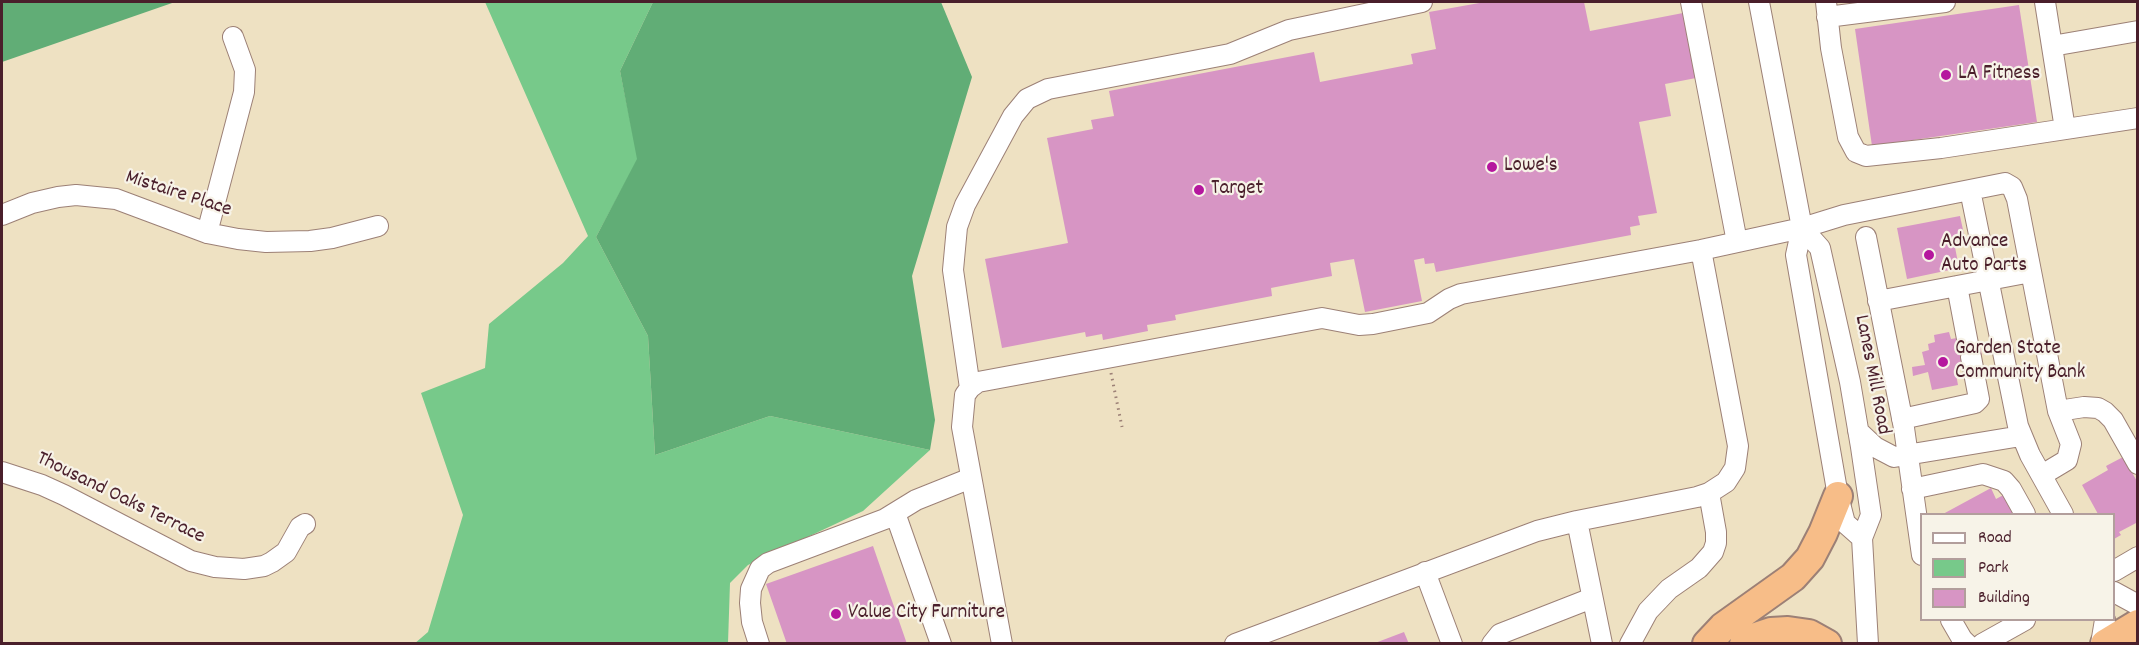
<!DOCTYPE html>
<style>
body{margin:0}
#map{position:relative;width:2139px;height:645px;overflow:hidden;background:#eee1c2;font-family:Dekko,sans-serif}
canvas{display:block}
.frame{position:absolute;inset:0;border:3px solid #4a1f2b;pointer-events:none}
.legend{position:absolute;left:1920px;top:513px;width:195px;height:108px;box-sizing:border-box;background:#f7f3e8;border:2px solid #b29e9c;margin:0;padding:8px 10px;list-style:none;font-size:18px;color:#4a1f2b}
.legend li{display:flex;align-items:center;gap:12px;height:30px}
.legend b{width:30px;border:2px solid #b29e9c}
</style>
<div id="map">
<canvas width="2139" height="645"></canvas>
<div class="frame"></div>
<ul class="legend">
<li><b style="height:8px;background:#fff"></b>Road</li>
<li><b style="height:16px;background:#77c98a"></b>Park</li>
<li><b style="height:16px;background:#d795c4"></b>Building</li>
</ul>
</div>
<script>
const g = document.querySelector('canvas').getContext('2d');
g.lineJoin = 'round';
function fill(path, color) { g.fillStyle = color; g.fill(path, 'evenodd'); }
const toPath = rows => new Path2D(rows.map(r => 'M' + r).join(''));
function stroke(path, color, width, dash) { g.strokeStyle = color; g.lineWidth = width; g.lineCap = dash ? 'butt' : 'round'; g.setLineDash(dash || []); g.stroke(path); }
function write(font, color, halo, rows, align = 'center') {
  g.font = font + ' Dekko,sans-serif'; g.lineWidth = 4.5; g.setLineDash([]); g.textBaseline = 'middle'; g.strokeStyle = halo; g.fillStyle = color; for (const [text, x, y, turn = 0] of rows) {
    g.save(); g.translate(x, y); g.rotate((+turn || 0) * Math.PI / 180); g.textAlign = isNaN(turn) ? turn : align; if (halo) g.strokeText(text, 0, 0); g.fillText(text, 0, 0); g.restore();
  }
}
const green = toPath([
 [485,2,653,2,620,71,638,159,596,237,648,336,655,455,770,416,930,450,863,511,748,565,730,583,728,643,414,644,428,632,463,515,421,393,485,368,489,324,563,263,588,236]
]);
const forest = toPath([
 [2,2,175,2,2,62],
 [653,2,941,2,972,77,912,276,935,420,930,450,770,416,655,455,648,336,596,237,637,159,620,71]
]);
const building = toPath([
 [1485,2,1584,2,1590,31,1683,13,1696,78,1665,84,1671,116,1639,122,1657,213,1638,216,1640,225,1630,227,1631,235,1436,272,1434,263,1425,264,1424,258,1414,260,1422,301,1365,312,1354,259,1330,263,1332,276,1271,288,1272,296,1175,315,1176,320,1147,325,1148,331,1103,340,1102,334,1086,337,1085,332,1002,348,985,259,1068,243,1047,138,1093,129,1091,120,1114,116,1109,91,1314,52,1320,82,1413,64,1411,54,1436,49,1429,12],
 [2019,5,2037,122,1872,146,1855,29],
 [1960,216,1965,239,1954,242,1959,268,1907,279,1897,228],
 [1949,332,1951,339,1957,338,1959,345,1979,342,1982,355,1962,359,1963,367,1955,369,1958,385,1932,390,1928,372,1913,376,1912,367,1925,365,1922,352,1929,350,1928,344,1935,342,1934,335],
 [2123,457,2138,483,2138,522,2119,532,2121,535,2114,539,2114,514,2098,514,2082,485,2108,470,2106,466],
 [1991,488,1996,499,2009,492,2019,510,2010,514,1943,514],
 [873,546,907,644,787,644,766,584],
 [1404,632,1409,644,1375,644,1375,643]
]);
const path = toPath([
 [1111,373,1122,427]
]);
const minor = toPath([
 [1691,2,1737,242],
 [1759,2,1802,228,1796,255,1838,496,1845,523,1862,538],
 [1826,2,1831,48,1848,137,1856,152,1866,156,1941,148,2138,118],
 [2045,2,2065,129],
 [1827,17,1945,2],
 [2052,46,2138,31],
 [1970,190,2018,426,2030,455,2063,514],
 [2,215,32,203,58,197,76,195,116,199,207,233,238,239,266,242,310,241,332,238,378,226],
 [1802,228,1820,248,1850,382,1861,447,1871,515,1862,538,1868,644],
 [207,233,244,92,245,70,233,37],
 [1866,237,1904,428,1922,555],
 [1957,286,1968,344],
 [1878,301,2031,272],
 [970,388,953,270,957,227,965,205,1013,116,1027,99,1048,89,1230,54,1289,30,1422,2],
 [2058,411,2084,407,2098,408,2105,412,2113,420,2138,464],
 [1902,419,1975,403,1979,399,1971,357],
 [1858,431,1875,447,1894,457,2021,436],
 [2,472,42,485,64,495,191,561,215,567,244,569,264,566,272,562,286,552,300,527,305,524],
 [1912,489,1983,474,2004,481,2011,489,2025,514],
 [895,513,941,644],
 [1577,521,1602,644],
 [2114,571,2138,557],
 [1425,572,1452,644],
 [2114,592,2138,605],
 [1951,620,1962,639,1967,644],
 [759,644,752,622,750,603,751,589,760,569,768,563,885,519,916,500,971,478],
 [1002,644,962,427,965,395,970,388,978,382,1322,318,1359,325,1373,324,1428,313,1449,299,1461,294,1701,250,1802,228,1844,215,2005,183,2012,187,2017,199,2058,411,2071,444,2067,460,2042,475],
 [1235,644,1537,531,1577,521,1697,497,1709,493,1726,482,1735,468,1738,446,1701,250],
 [1492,644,1500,634,1592,598],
 [1630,644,1648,611,1669,589,1699,568,1713,552,1716,543,1716,532,1709,493],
 [1982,644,2025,620],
 [2101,644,2105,620]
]);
const highway = toPath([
 [1707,644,1723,627,1793,577,1810,558,1823,533,1838,496],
 [1744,644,1753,638,1771,632,1788,631,1809,634,1827,644],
 [2105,644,2138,624]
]);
const markers = [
 [1946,75,6,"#b5179e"],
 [1492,167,6,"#b5179e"],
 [1199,190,6,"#b5179e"],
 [1929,255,6,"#b5179e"],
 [1943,362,6,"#b5179e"],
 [836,614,6,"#b5179e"]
];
const poiNames = [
 ["LA Fitness",1958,75],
 ["Lowe's",1504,167],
 ["Target",1211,190],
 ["Advance",1941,243],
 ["Auto Parts",1941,267],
 ["Garden State",1955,350],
 ["Community Bank",1955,374],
 ["Value City Furniture",848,614]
];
const streetNames = [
 ["Mistaire Place",178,195,18],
 ["Lanes Mill Road",1871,375,79],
 ["Thousand Oaks Terrace",120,499,26]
];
fill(green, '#77c98a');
fill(forest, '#61ad76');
fill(building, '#d795c4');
stroke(minor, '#9c8076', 22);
stroke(highway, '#9c8076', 32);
stroke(path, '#9c8076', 3, [1.5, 4.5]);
stroke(minor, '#fff', 20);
stroke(highway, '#f7bd88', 28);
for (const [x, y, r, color] of markers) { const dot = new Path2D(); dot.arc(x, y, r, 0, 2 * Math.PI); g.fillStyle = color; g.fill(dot); stroke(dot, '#f7f3e8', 2); }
write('21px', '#4a1f2b', '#f7f3e8', poiNames, 'left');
write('21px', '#4a1f2b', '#f7f3e8', streetNames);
</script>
